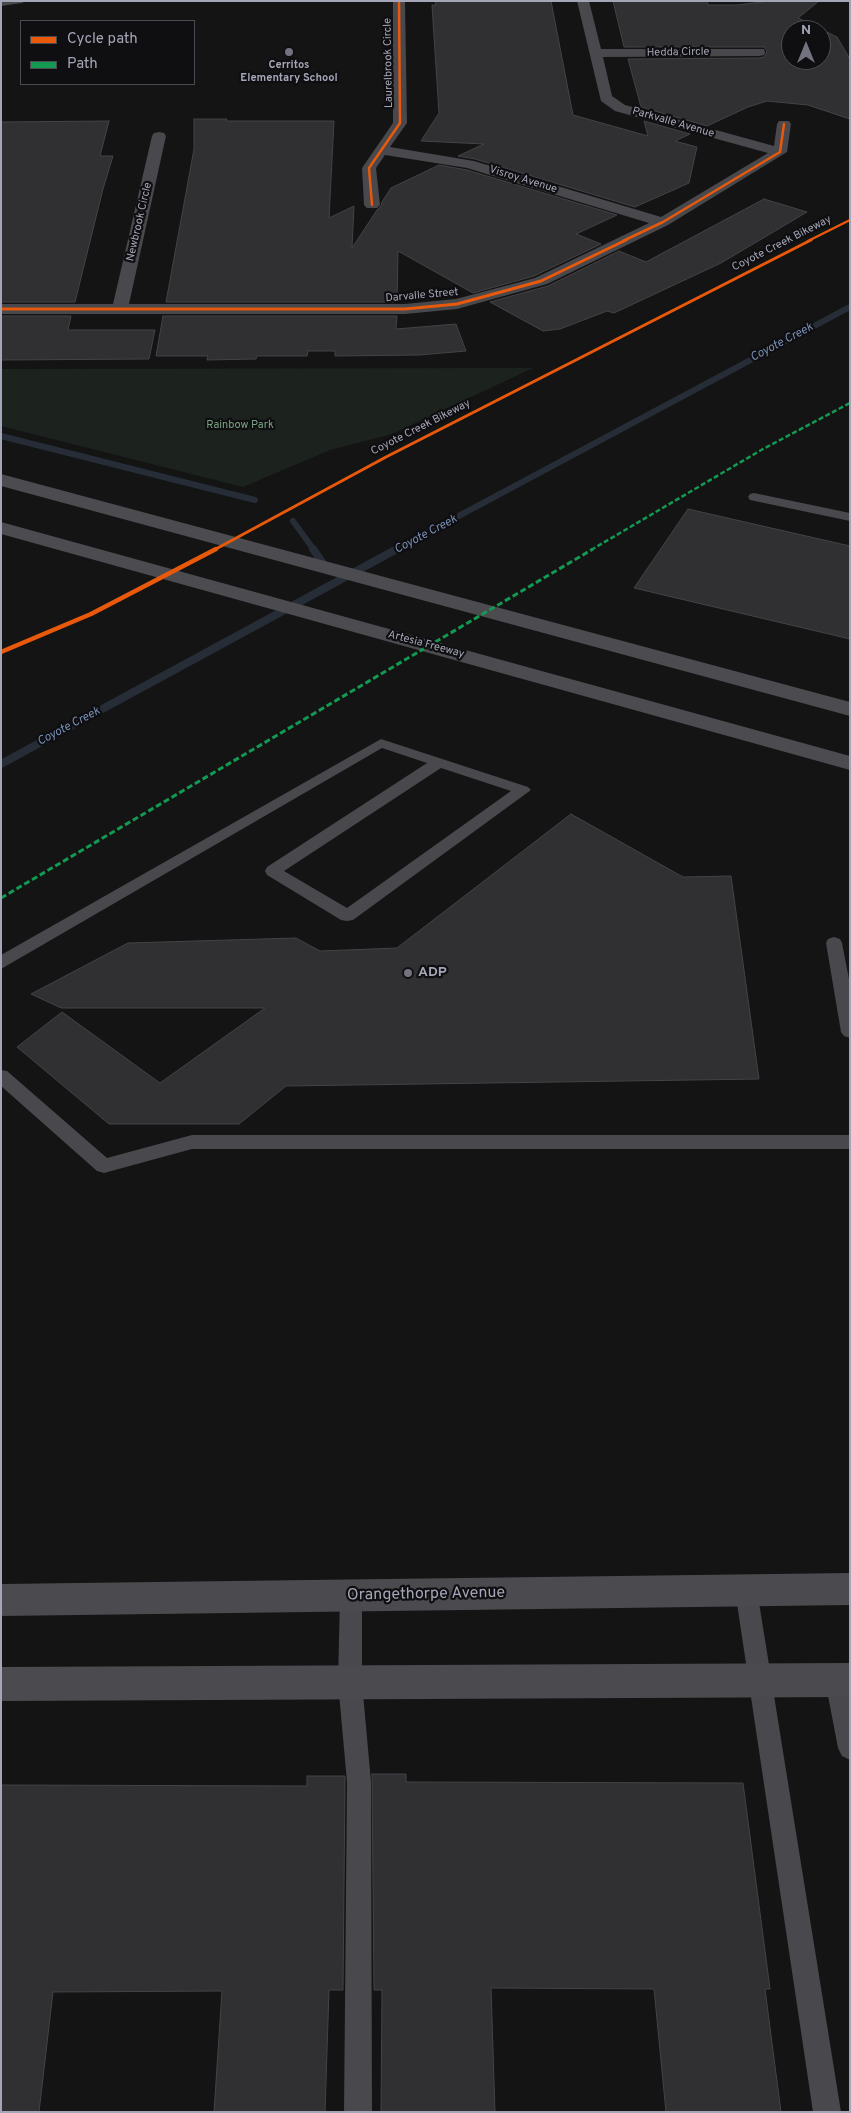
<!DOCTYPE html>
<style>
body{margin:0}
#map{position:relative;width:851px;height:2113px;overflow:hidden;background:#141414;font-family:Overpass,sans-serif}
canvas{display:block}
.frame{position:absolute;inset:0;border:2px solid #a4a6b7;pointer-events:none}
.legend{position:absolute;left:20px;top:20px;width:175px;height:65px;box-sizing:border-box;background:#0f0e10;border:1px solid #4b4b53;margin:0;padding:6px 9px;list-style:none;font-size:15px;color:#a4a6b7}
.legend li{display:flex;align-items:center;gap:10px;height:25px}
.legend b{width:25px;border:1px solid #4b4b53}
.north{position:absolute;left:781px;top:20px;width:50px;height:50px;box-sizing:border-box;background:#0f0e10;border:1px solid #4b4b53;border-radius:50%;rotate:0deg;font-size:14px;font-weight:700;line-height:20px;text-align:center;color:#a4a6b7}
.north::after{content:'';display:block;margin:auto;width:18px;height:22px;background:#72737e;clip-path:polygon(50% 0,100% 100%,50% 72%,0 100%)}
</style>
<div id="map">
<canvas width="851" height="2113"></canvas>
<div class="frame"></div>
<ul class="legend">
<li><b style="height:6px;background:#e8590c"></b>Cycle path</li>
<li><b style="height:6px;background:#139951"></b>Path</li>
</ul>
<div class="north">N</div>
</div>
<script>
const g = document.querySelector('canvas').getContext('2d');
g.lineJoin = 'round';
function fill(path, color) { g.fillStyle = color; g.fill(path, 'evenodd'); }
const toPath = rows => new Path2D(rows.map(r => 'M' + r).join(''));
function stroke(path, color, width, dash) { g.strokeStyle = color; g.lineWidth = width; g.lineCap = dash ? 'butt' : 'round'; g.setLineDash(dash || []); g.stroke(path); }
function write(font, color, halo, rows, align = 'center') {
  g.font = font + ' Overpass,sans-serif'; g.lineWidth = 4.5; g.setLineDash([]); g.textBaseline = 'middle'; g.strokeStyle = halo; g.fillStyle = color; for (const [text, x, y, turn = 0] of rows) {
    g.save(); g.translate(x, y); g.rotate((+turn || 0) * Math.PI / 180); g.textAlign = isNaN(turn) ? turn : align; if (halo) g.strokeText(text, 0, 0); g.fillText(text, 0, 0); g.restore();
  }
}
const green = toPath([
 [533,368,392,434,330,450,243,487,1,426,1,369]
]);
const streamFar1 = toPath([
 [1,436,255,500],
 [293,521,314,550],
 [395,550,850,307]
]);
const stream = toPath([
 [313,549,327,569],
 [1,764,397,549]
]);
const building = toPath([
 [435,1,551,1,573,115,648,136,644,121,690,134,675,141,697,147,689,183,635,207,475,159,458,156,484,144,421,141,439,113,432,5,436,5,435,1],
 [613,1,707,1,708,5,737,5,770,1,819,1,798,18,837,37,850,59,850,119,808,105,767,101,748,107,707,126,641,107,628,59,759,58,764,57,767,51,764,47,624,47,613,1],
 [791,30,821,30,821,60,791,60,791,30],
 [194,119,227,119,226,121,334,121,329,218,354,206,352,248,377,210,381,206,382,202,391,188,439,165,467,170,617,215,576,234,601,244,534,276,473,293,398,251,397,302,166,302,194,149,194,119],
 [109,121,100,156,113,156,103,189,75,302,1,302,1,122,109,121],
 [764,199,807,212,721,263,614,313,607,311,560,329,543,331,490,302,548,286,619,251,646,262,764,199],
 [1,316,71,316,68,330,155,330,149,359,1,360,1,316],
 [163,316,397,316,396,329,456,324,466,351,419,355,335,356,335,351,308,351,307,356,257,356,256,359,207,360,208,356,156,356,163,316],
 [688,509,850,546,850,639,634,588,688,509],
 [571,814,683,877,731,876,759,1079,286,1086,239,1124,109,1124,17,1047,62,1012,160,1083,265,1008,61,1008,31,994,128,943,296,938,320,951,397,948,571,814],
 [372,1774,406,1774,406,1782,743,1783,770,1989,765,1989,781,2112,666,2112,654,1989,491,1988,495,2112,381,2112,382,1990,374,1990,372,1774],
 [307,1776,345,1776,345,1782,343,1990,329,1990,325,2112,214,2112,222,1991,53,1992,39,2112,1,2112,1,1785,307,1786,307,1776]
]);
const service = toPath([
 [26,1,22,3,1,6,1,2,26,1],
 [754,493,850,513,850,521,750,500,748,497,750,494,754,493],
 [381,739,528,787,531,790,353,920,347,921,341,920,267,875,265,871,267,867,427,763,382,748,1,969,1,955,381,739],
 [441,768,511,791,347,908,284,871,441,768],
 [834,937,840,939,842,943,850,984,850,1038,844,1036,841,1032,826,943,828,939,834,937],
 [1,1070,7,1071,107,1158,192,1135,850,1135,850,1149,192,1149,104,1173,97,1171,1,1086,1,1070],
 [746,1580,754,1583,757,1590,841,2112,813,2112,735,1590,738,1583,746,1580],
 [351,1586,359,1589,362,1596,362,1682,371,1782,372,2112,344,2112,347,1782,338,1682,340,1596,343,1589,351,1586],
 [837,1669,845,1672,850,1686,850,1760,842,1756,838,1748,825,1680,829,1672,837,1669]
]);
const minor = toPath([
 [393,1,405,1,407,123,390,147,474,161,661,217,768,153,615,111,601,101,577,1,589,1,601,49,764,49,765,52,764,55,759,56,603,57,612,96,625,105,774,146,777,124,779,121,789,121,791,124,787,152,668,225,547,284,457,309,405,314,1,314,1,304,113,304,152,136,154,133,159,132,164,133,166,136,129,304,405,304,456,299,535,278,649,223,467,168,385,155,376,168,380,205,377,208,367,208,364,205,362,168,393,123,393,1]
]);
const primary = toPath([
 [850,1573,850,1605,1,1616,1,1584,850,1573],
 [850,1663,850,1697,1,1701,1,1667,850,1663]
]);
const motorway = toPath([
 [1,474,850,702,850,716,1,486,1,474],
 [1,522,850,756,850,770,1,534,1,522]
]);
const quietFar1 = toPath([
 [591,550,763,449,850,403]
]);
const quiet = toPath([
 [1,898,593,549]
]);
const cyclewayFar2 = toPath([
 [372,205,369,168,400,123,399,1],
 [623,241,663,222,780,152,784,124],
 [808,241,850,220]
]);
const cyclewayFar1 = toPath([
 [1,309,405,309,457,304,541,281,626,240],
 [214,550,386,457,811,240]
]);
const cycleway = toPath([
 [1,652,91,614,216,549]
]);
const markers = [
 [289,52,5,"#72737e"],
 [408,973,5,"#72737e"]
];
const farStreetnames = [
 ["Hedda Circle",678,53,-1],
 ["Laurelbrook Circle",389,63,-91],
 ["Parkvalle Avenue",673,123,16],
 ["Visroy Avenue",523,180,17],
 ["Newbrook Circle",140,222,-77],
 ["Coyote Creek Bikeway",782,244,-27],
 ["Darvalle Street",422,296,-5],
 ["Coyote Creek Bikeway",421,428,-27],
 ["Artesia Freeway",426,645,15]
];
const farPoinames = [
 ["Cerritos",289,66],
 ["Elementary School",289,79]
];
const farParknames = [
 ["Rainbow Park",240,426]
];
const farWaternames = [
 ["Coyote Creek",782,343,-28],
 ["Coyote Creek",426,535,-28],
 ["Coyote Creek",69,727,-28]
];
const poiNames = [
 ["ADP",418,973]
];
const nearStreetnames = [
 ["Orangethorpe Avenue",426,1595,-1]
];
fill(green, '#1c231e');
stroke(streamFar1, '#262d37', 6);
stroke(stream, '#262d37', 8);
fill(building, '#303032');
stroke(building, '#434348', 1);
fill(service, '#48484d');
fill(minor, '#48484d');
fill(primary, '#4b4b4f');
fill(motorway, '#4b4b50');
stroke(quietFar1, '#139951', 2.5, [5, 2.5]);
stroke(quiet, '#139951', 3, [6, 3]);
stroke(cyclewayFar2, '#e8590c', 2.5);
stroke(cyclewayFar1, '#e8590c', 3);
stroke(cycleway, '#e8590c', 4.5);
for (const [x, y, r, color] of markers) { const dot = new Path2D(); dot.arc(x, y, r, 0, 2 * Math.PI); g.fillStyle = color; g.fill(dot); stroke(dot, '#0f0e10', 2); }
write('11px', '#a4a6b7', '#0f0e10', farStreetnames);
write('bold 11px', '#a4a6b7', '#0f0e10', farPoinames);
write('11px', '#79a383', '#0f0e10', farParknames);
write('italic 12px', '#778eb5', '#0f0e10', farWaternames);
write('bold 14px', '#a4a6b7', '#0f0e10', poiNames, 'left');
write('16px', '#a4a6b7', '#0f0e10', nearStreetnames);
</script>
